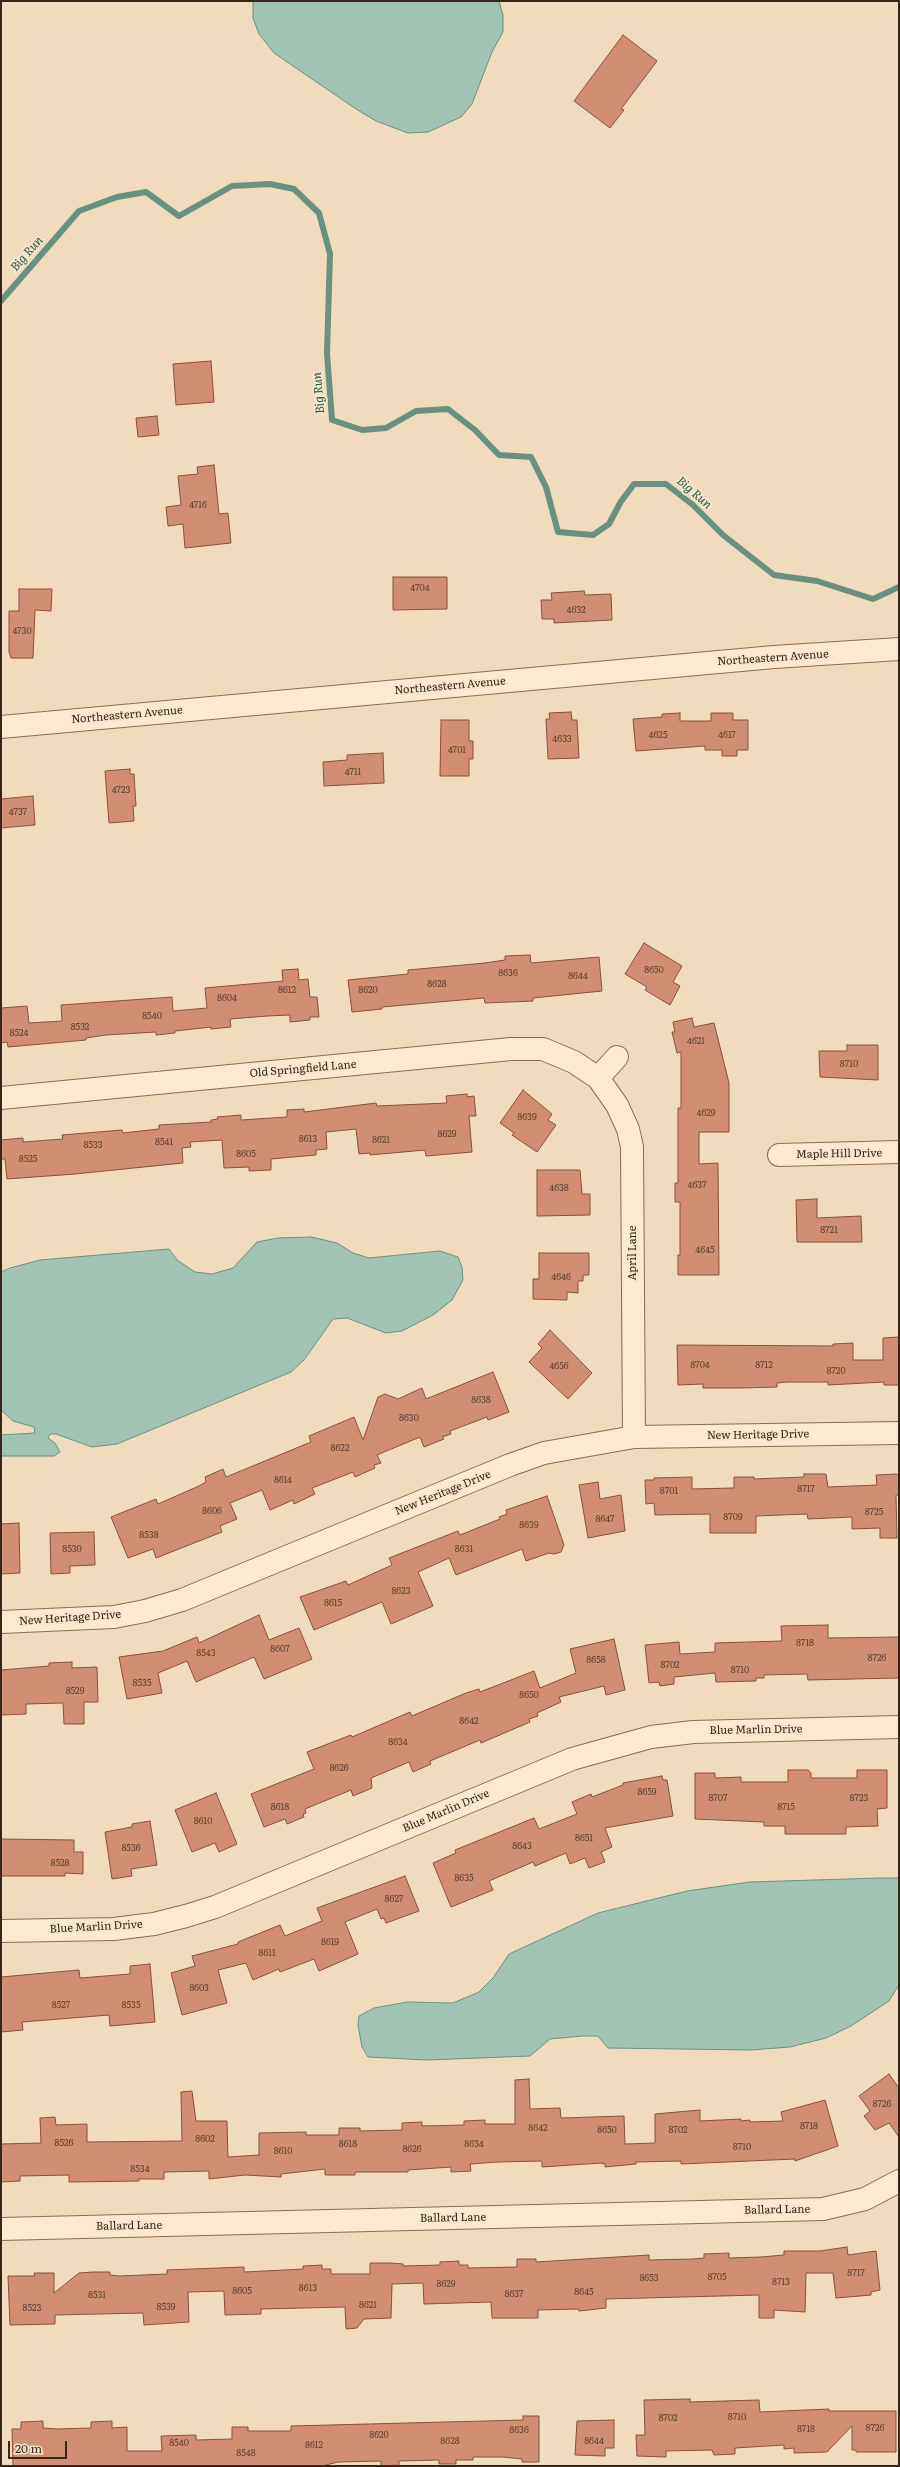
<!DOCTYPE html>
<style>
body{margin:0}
#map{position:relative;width:900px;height:2467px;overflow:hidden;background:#f0dbbf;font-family:Literata,serif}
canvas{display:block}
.frame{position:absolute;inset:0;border:2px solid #38261c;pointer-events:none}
.scale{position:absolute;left:8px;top:2441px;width:59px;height:18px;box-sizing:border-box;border:2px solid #38261c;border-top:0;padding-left:5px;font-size:12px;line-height:14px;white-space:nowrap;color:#38261c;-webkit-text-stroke:3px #f7e6ce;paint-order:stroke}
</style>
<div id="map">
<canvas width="900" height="2467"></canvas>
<div class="frame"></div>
<div class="scale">20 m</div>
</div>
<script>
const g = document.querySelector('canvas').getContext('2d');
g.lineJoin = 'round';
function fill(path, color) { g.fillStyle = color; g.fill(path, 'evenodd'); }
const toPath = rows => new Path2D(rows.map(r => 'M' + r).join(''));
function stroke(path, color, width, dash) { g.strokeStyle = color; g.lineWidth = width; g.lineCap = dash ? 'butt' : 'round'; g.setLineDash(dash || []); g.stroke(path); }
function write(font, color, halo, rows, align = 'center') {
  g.font = font + ' Literata,serif'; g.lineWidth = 4; g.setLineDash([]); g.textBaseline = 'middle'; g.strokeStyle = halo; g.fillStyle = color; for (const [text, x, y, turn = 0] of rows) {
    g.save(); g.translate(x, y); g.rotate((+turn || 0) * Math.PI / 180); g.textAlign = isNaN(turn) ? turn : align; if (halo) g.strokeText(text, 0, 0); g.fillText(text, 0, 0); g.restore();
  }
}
const water = toPath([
 [253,1,499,1,503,15,503,32,492,52,472,104,461,117,428,132,408,133,376,121,356,109,274,53,259,34,253,18,253,1],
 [311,1237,337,1243,353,1253,369,1258,440,1251,458,1257,462,1267,463,1280,452,1300,433,1315,402,1331,386,1333,347,1318,333,1319,304,1360,291,1372,117,1444,92,1447,56,1434,50,1434,48,1438,55,1443,60,1452,54,1456,1,1456,1,1435,35,1433,34,1427,13,1421,1,1410,1,1272,10,1268,40,1260,169,1249,177,1260,195,1272,212,1274,233,1268,257,1242,278,1238,311,1237],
 [880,1878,899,1878,899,1985,889,2001,851,2026,826,2038,790,2047,751,2050,608,2048,598,2036,582,2036,550,2039,530,2056,427,2060,368,2057,362,2047,358,2025,359,2016,374,2008,407,2002,453,2003,479,1992,493,1978,509,1954,598,1913,687,1891,750,1882,880,1878]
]);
const stream = toPath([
 [1,301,79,211,117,197,146,192,179,216,232,186,270,184,294,189,319,213,330,254,327,353,332,420,362,430,386,428,416,411,448,409,475,430,499,455,531,457,546,487,558,532,593,535,609,524,620,503,634,484,666,484,693,505,723,535,774,575,817,581,873,599,899,587]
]);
const building = toPath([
 [623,35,657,61,621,109,624,110,610,128,574,101,623,35],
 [211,361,214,402,176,405,173,364,211,361],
 [157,416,159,435,138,437,136,418,157,416],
 [214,465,219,514,228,513,231,543,185,548,183,524,168,526,166,507,181,505,178,476,198,474,197,467,214,465],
 [393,577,447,577,447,609,393,610,393,577],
 [19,589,52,589,51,611,35,610,33,658,11,658,9,652,9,611,19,611,19,589],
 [584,591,585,595,611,594,612,620,554,623,554,619,542,619,541,600,552,600,551,593,584,591],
 [571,712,572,720,577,720,579,758,548,759,546,719,550,719,549,713,571,712],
 [680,713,680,721,711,721,711,713,733,713,733,720,748,720,748,750,737,750,737,756,722,756,722,750,705,750,705,746,636,751,633,719,662,717,662,714,680,713],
 [441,720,469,720,469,741,473,741,473,759,469,759,469,776,440,776,441,720],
 [383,753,384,783,324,786,323,762,347,760,347,755,383,753],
 [130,769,130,774,134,774,136,806,133,806,134,821,109,823,105,771,130,769],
 [33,796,35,825,1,828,1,799,33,796],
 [644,943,682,966,673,982,680,986,670,1005,645,990,647,987,625,974,644,943],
 [530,955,531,963,599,957,602,991,533,998,533,1001,485,1003,484,998,382,1007,382,1009,352,1012,348,980,408,974,408,970,485,963,505,960,505,956,530,955],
 [298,969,299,980,308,979,310,997,317,997,319,1017,310,1017,310,1020,290,1022,290,1015,267,1016,230,1019,231,1027,211,1029,211,1027,175,1031,175,1033,156,1035,156,1032,106,1035,86,1038,86,1040,8,1047,7,1042,1,1043,1,1008,27,1006,29,1023,62,1021,61,1005,172,997,173,1011,207,1008,205,988,283,981,282,970,298,969],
 [692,1018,694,1027,714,1023,729,1083,729,1132,699,1132,699,1164,718,1163,719,1275,678,1275,678,1255,680,1255,680,1202,675,1202,675,1183,678,1183,678,1108,681,1108,681,1052,677,1053,672,1032,675,1032,673,1022,692,1018],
 [847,1045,878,1045,878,1080,820,1077,819,1051,847,1051,847,1045],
 [523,1090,552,1114,548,1120,556,1125,537,1152,512,1135,514,1133,500,1123,523,1090],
 [467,1094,467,1097,474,1096,476,1116,469,1116,472,1152,426,1156,425,1150,370,1155,370,1153,359,1154,356,1129,326,1132,327,1149,316,1150,316,1155,271,1159,271,1170,249,1171,249,1167,224,1168,222,1140,190,1142,191,1147,182,1148,183,1163,75,1174,7,1179,5,1159,1,1159,1,1140,23,1138,23,1142,63,1139,62,1135,122,1130,123,1133,159,1129,159,1125,211,1122,211,1120,218,1119,217,1117,241,1115,241,1120,287,1117,287,1110,304,1109,304,1112,376,1103,377,1106,447,1103,446,1096,467,1094],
 [537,1170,580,1170,582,1194,590,1194,590,1215,537,1216,537,1170],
 [817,1199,817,1218,861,1216,862,1242,797,1242,796,1200,817,1199],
 [539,1253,589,1253,589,1275,583,1275,583,1281,578,1281,578,1293,567,1292,567,1300,533,1299,533,1279,539,1279,539,1253],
 [550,1330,592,1373,568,1399,529,1362,542,1348,538,1344,550,1330],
 [899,1337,899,1385,884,1385,884,1382,828,1385,828,1382,787,1382,777,1383,777,1387,741,1388,703,1388,703,1384,678,1385,677,1345,833,1346,833,1344,853,1343,853,1360,883,1360,883,1338,899,1337],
 [493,1372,509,1412,488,1420,487,1417,450,1431,451,1434,442,1437,444,1439,424,1447,420,1437,377,1455,381,1463,374,1465,375,1468,355,1477,353,1472,312,1488,315,1494,294,1504,293,1500,270,1510,262,1490,230,1503,237,1519,220,1526,222,1532,156,1558,153,1549,128,1558,111,1517,156,1499,158,1504,199,1486,206,1482,205,1477,223,1469,226,1477,311,1442,309,1436,354,1417,363,1440,378,1397,385,1394,398,1399,422,1388,426,1399,493,1372],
 [804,1474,826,1474,828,1487,877,1485,876,1475,897,1474,899,1476,899,1495,896,1495,897,1538,880,1538,880,1528,852,1529,852,1517,808,1519,807,1514,756,1516,756,1533,710,1533,710,1514,655,1515,654,1503,646,1504,645,1480,654,1480,654,1478,692,1477,692,1489,734,1488,734,1477,754,1477,754,1479,804,1477,804,1474],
 [598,1482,600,1499,621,1495,625,1531,588,1538,579,1485,598,1482],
 [547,1496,564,1545,561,1552,554,1554,549,1553,526,1561,522,1549,456,1575,449,1558,418,1572,433,1606,391,1624,382,1602,314,1630,300,1597,346,1581,348,1585,392,1565,389,1558,458,1531,460,1535,500,1519,499,1517,507,1514,506,1510,547,1496],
 [19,1523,20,1573,1,1574,1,1524,19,1523],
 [94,1532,95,1565,70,1566,70,1573,51,1574,50,1533,94,1532],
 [259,1615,269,1640,299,1628,312,1659,264,1679,254,1657,196,1682,187,1661,158,1673,162,1693,127,1699,119,1657,163,1651,197,1637,199,1643,259,1615],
 [828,1625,828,1638,899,1637,899,1678,808,1680,807,1674,764,1675,764,1678,756,1678,756,1681,716,1682,715,1673,674,1677,674,1684,660,1686,659,1682,649,1683,645,1645,679,1642,680,1654,715,1652,715,1643,782,1641,781,1626,828,1625],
 [614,1639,625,1690,606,1695,604,1686,559,1697,561,1702,537,1713,538,1716,529,1719,530,1722,481,1743,480,1740,430,1761,431,1764,413,1772,409,1762,371,1778,372,1788,353,1796,351,1790,305,1809,306,1813,303,1814,304,1817,287,1824,285,1819,264,1827,251,1794,314,1769,307,1752,351,1735,352,1737,410,1712,412,1716,466,1693,479,1689,480,1692,534,1671,540,1688,576,1673,570,1649,614,1639],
 [72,1662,72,1668,97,1667,98,1702,84,1702,84,1724,64,1724,63,1703,26,1704,26,1714,1,1715,1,1670,49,1666,49,1663,72,1662],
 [788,1770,808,1770,811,1773,811,1778,857,1778,857,1770,887,1770,887,1808,877,1809,878,1826,846,1827,846,1834,785,1834,785,1826,764,1826,764,1822,695,1819,695,1773,715,1773,715,1778,741,1777,741,1782,788,1782,788,1770],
 [662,1776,663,1780,667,1780,673,1816,605,1828,612,1847,601,1852,605,1862,589,1868,585,1858,570,1864,566,1853,535,1866,533,1862,489,1881,493,1890,451,1907,433,1863,456,1853,455,1850,534,1818,539,1829,577,1814,572,1802,591,1794,592,1797,623,1785,623,1783,662,1776],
 [216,1793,237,1844,219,1852,215,1843,192,1852,175,1810,216,1793],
 [150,1821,157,1865,131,1869,132,1876,112,1879,105,1832,132,1827,132,1824,150,1821],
 [1,1839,74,1840,74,1852,83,1852,83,1874,65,1873,65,1876,1,1876,1,1839],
 [405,1876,419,1911,386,1923,384,1918,381,1919,377,1909,345,1922,358,1954,319,1971,314,1959,280,1972,279,1969,253,1980,246,1963,218,1970,227,2003,182,2015,171,1973,195,1966,192,1956,238,1944,238,1942,280,1925,285,1936,322,1921,317,1908,405,1876],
 [150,1964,155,2022,110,2026,109,2015,22,2022,23,2030,1,2032,1,1977,79,1970,80,1978,130,1974,130,1966,150,1964],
 [889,2074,899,2088,899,2137,889,2123,875,2130,864,2116,870,2111,859,2096,889,2074],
 [529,2079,530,2109,560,2108,561,2118,624,2116,625,2144,655,2143,655,2114,700,2110,700,2121,741,2119,741,2121,750,2120,750,2122,783,2121,781,2112,825,2100,838,2146,795,2161,795,2159,681,2164,681,2161,636,2162,636,2164,605,2167,605,2164,601,2163,542,2167,542,2161,498,2162,470,2164,471,2171,451,2172,451,2167,408,2170,408,2172,355,2172,355,2175,325,2175,325,2169,281,2174,281,2177,245,2175,209,2179,209,2171,164,2172,164,2179,139,2179,139,2181,69,2182,69,2175,20,2176,20,2181,1,2182,1,2144,41,2143,40,2118,55,2117,56,2125,87,2124,87,2142,182,2141,181,2092,192,2091,196,2121,227,2121,228,2157,259,2155,259,2133,306,2132,306,2135,339,2135,339,2128,360,2128,360,2131,402,2130,402,2123,422,2122,422,2126,464,2125,464,2121,485,2120,485,2124,515,2124,515,2080,529,2079],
 [847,2247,848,2255,876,2251,880,2290,871,2292,871,2295,836,2298,833,2273,806,2273,805,2312,774,2310,774,2318,759,2318,759,2295,606,2299,606,2308,579,2311,578,2309,538,2310,538,2318,492,2318,491,2302,424,2304,423,2283,392,2284,391,2318,364,2319,357,2328,346,2329,345,2307,261,2309,261,2314,225,2315,224,2291,188,2292,189,2322,144,2325,143,2313,55,2315,55,2324,10,2325,8,2276,35,2276,34,2273,54,2273,54,2293,79,2273,93,2272,110,2272,110,2275,119,2276,167,2274,167,2270,244,2267,244,2272,285,2270,303,2269,303,2266,322,2265,322,2269,331,2269,331,2274,370,2274,370,2263,391,2263,403,2264,403,2266,440,2265,440,2262,459,2261,459,2265,468,2265,468,2268,517,2267,517,2259,536,2259,536,2262,649,2255,649,2260,693,2259,704,2258,704,2254,729,2253,729,2258,761,2257,784,2255,784,2251,820,2251,847,2247],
 [690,2399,690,2402,759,2400,760,2412,829,2409,829,2411,896,2411,896,2452,856,2452,856,2450,852,2450,852,2426,827,2452,794,2453,794,2448,784,2449,784,2445,735,2448,735,2454,714,2455,712,2450,666,2451,666,2457,637,2456,636,2435,645,2435,644,2400,690,2399],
 [523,2416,539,2416,539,2462,522,2462,522,2459,503,2457,473,2457,473,2460,456,2460,456,2464,439,2464,439,2460,399,2461,399,2465,381,2466,381,2461,338,2462,322,2466,13,2466,12,2429,21,2429,21,2422,43,2421,43,2428,57,2429,91,2428,91,2422,112,2421,112,2428,127,2427,127,2451,162,2451,161,2436,196,2435,196,2440,232,2439,232,2427,248,2427,248,2431,291,2431,291,2426,523,2420,523,2416],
 [614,2420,614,2448,605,2448,605,2456,575,2455,577,2421,614,2420]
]);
const minor = toPath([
 [1,727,774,657,899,649],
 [598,1078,617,1057],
 [1,1098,511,1049,543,1049,574,1062,598,1078,617,1105,628,1129,632,1147,634,1437],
 [779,1155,899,1152],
 [1,1622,114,1617,145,1611,182,1600,510,1465,544,1453,634,1437,899,1433],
 [1,1931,114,1929,154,1924,186,1916,215,1907,572,1759,651,1737,693,1732,899,1727],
 [1,2229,823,2209,865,2199,899,2181]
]);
const numberNames = [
 ["4716",198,505],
 ["4704",420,588],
 ["4632",576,610],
 ["4730",22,631],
 ["4625",658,735],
 ["4617",727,735],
 ["4633",562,739],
 ["4701",457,750],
 ["4711",353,772],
 ["4723",121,790],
 ["4737",18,812],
 ["8650",654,970],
 ["8636",508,973],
 ["8644",578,976],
 ["8628",437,984],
 ["8612",287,990],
 ["8620",368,990],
 ["8604",227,998],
 ["8540",152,1016],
 ["8532",80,1027],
 ["8524",19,1033],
 ["4621",696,1041],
 ["8710",849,1064],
 ["4629",706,1113],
 ["8639",527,1117],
 ["8629",447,1134],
 ["8613",308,1139],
 ["8621",381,1140],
 ["8541",164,1142],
 ["8533",93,1145],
 ["8605",246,1154],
 ["8525",28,1159],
 ["4637",697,1185],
 ["4638",559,1188],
 ["8721",829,1230],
 ["4645",705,1250],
 ["4646",561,1277],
 ["8704",700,1365],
 ["8712",764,1365],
 ["4656",559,1366],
 ["8720",836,1371],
 ["8638",481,1400],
 ["8630",409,1418],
 ["8622",340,1448],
 ["8614",283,1480],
 ["8717",806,1489],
 ["8701",669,1491],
 ["8606",212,1511],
 ["8725",874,1512],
 ["8709",733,1517],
 ["8647",605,1519],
 ["8639",529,1525],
 ["8538",149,1535],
 ["8530",72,1549],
 ["8631",464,1549],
 ["8623",401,1591],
 ["8615",333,1603],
 ["8718",805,1643],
 ["8607",280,1649],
 ["8543",206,1653],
 ["8726",877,1658],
 ["8658",596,1660],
 ["8702",670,1665],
 ["8710",740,1670],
 ["8535",142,1683],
 ["8529",75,1691],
 ["8650",529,1695],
 ["8642",469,1721],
 ["8634",398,1742],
 ["8626",339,1768],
 ["8659",647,1792],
 ["8707",718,1798],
 ["8723",859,1798],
 ["8618",280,1807],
 ["8715",786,1807],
 ["8610",203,1821],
 ["8651",584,1838],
 ["8643",522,1846],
 ["8536",131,1848],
 ["8528",60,1863],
 ["8635",464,1878],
 ["8627",394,1899],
 ["8619",330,1942],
 ["8611",267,1953],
 ["8603",199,1988],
 ["8527",61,2005],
 ["8535",131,2005],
 ["8726",882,2104],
 ["8718",809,2126],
 ["8642",538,2128],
 ["8650",607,2130],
 ["8702",678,2130],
 ["8602",205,2139],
 ["8526",64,2143],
 ["8618",348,2144],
 ["8634",474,2144],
 ["8710",742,2147],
 ["8626",412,2149],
 ["8610",283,2151],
 ["8534",140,2169],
 ["8717",856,2273],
 ["8705",717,2277],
 ["8653",649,2278],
 ["8713",781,2282],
 ["8629",446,2284],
 ["8613",308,2288],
 ["8605",242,2291],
 ["8645",584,2292],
 ["8637",514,2294],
 ["8531",97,2295],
 ["8621",368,2305],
 ["8539",166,2307],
 ["8523",32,2308],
 ["8710",737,2417],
 ["8702",668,2418],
 ["8726",875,2428],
 ["8718",806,2429],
 ["8636",519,2430],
 ["8620",379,2435],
 ["8628",450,2441],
 ["8644",594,2441],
 ["8540",179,2443],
 ["8612",314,2445],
 ["8548",246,2453]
];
const streetNames = [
 ["Northeastern Avenue",773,658,-4],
 ["Northeastern Avenue",450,686,-5],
 ["Northeastern Avenue",127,715,-5],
 ["Old Springfield Lane",303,1069,-5],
 ["Maple Hill Drive",839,1154,-1],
 ["April Lane",633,1253,-90],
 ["New Heritage Drive",758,1435,-1],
 ["New Heritage Drive",443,1493,-22],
 ["New Heritage Drive",70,1618,-4],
 ["Blue Marlin Drive",756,1730,-1],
 ["Blue Marlin Drive",446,1811,-23],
 ["Blue Marlin Drive",96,1927,-3],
 ["Ballard Lane",777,2210,-1],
 ["Ballard Lane",453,2218,-1],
 ["Ballard Lane",129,2226,-1]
];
const waterNames = [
 ["Big Run",27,254,-49],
 ["Big Run",319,393,-95],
 ["Big Run",694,493,41]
];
fill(water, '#a2c2b4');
stroke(water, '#699081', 1);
stroke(stream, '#699081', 6);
fill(building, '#d18e72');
stroke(building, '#8a503b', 1);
stroke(minor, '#8a6b56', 24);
stroke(minor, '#fbe9d2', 22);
write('9px', '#5e4032', null, numberNames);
write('11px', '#38261c', '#f7e6ce', streetNames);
write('italic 12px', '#2a5950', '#f7e6ce', waterNames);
</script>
